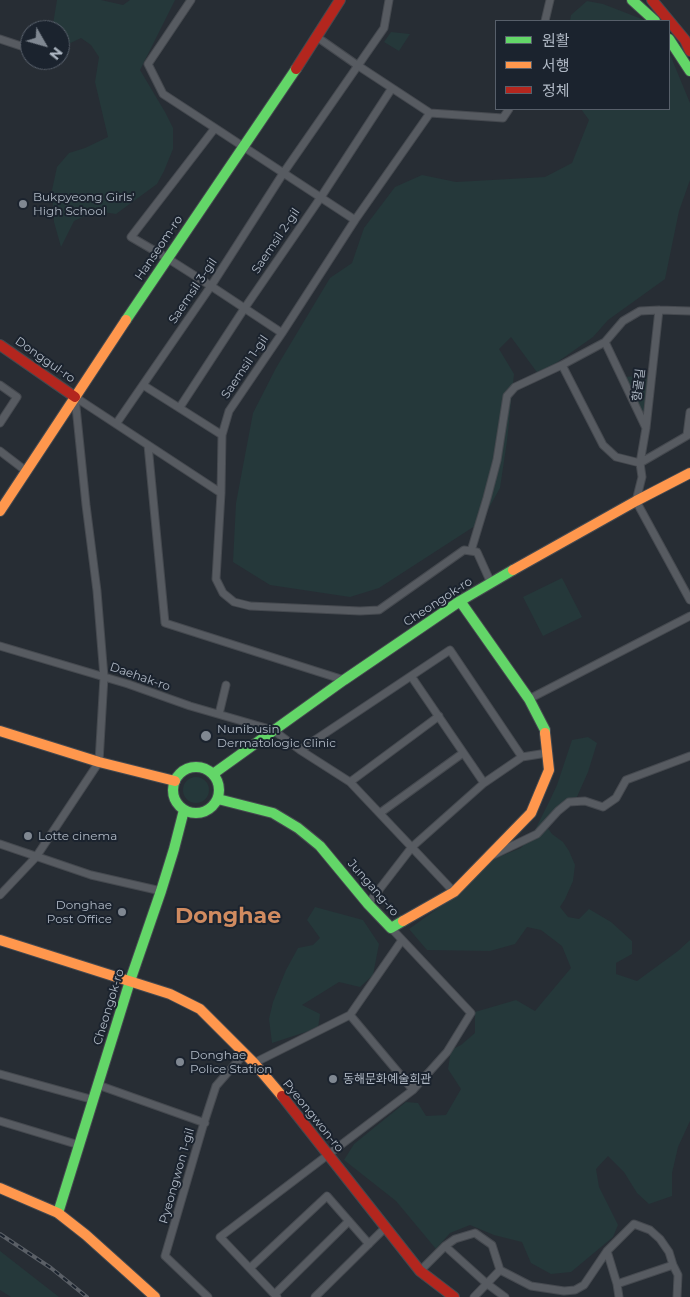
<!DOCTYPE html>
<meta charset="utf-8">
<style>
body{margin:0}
#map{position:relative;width:690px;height:1297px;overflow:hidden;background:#272d34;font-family:Montserrat,"Noto Sans KR",sans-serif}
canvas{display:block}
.legend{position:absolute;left:495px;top:20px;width:175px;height:90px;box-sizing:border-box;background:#1b232e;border:1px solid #575f6a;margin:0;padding:6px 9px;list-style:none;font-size:15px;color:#b0b9c5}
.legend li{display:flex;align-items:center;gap:10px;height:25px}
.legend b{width:25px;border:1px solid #575f6a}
.north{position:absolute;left:20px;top:20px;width:50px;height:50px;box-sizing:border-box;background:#1b232e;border:1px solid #575f6a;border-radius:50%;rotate:128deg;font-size:14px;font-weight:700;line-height:20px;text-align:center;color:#b0b9c5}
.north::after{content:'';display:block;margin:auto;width:18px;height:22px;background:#808892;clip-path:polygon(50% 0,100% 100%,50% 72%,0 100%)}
</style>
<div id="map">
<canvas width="690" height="1297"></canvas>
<ul class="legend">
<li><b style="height:6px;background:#63d668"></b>원활</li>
<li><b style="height:6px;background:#ff974d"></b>서행</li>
<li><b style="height:6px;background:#b3261e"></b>정체</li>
</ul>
<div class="north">N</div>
</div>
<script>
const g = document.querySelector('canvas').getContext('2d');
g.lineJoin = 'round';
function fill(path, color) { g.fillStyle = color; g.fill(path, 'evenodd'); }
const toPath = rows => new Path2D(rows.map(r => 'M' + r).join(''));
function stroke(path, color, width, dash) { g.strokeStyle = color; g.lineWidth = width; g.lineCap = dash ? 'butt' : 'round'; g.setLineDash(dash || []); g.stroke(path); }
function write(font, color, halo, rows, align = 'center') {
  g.font = font + ' Montserrat,"Noto Sans KR",sans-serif'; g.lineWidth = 4; g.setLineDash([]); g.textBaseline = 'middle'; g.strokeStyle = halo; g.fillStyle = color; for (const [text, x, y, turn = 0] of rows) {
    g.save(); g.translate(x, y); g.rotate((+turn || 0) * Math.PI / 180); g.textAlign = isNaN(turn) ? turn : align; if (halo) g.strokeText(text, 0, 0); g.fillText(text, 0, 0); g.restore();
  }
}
const green = toPath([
 [57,0,101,0,123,5,130,0,175,0,140,70,165,112,173,128,173,149,164,171,157,184,116,214,96,211,74,221,61,247,54,222,52,190,57,167,69,153,85,148,108,137,95,82,99,57,91,45,81,38,60,48,60,30,52,30],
 [587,1,603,4,647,21,570,21,571,15],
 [391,32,410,34,399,51,384,42],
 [669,52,690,103,690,180,679,211,665,279,608,320,593,337,539,375,511,337,499,349,514,374,507,441,500,488,481,522,379,588,350,597,270,585,233,562,236,503,253,413,276,368,330,278,352,263,364,228,395,187,422,175,456,182,545,177,572,163,589,120,581,109,669,109],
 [648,375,644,416,625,377],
 [562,578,582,617,543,636,523,597],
 [588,737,597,743,588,772,576,799,547,827,552,834,563,842,569,851,575,865,573,881,565,899,560,907,568,917,579,919,589,909,611,922,632,941,632,954,616,963,616,974,637,981,678,951,690,940,690,1121,678,1147,672,1173,672,1196,649,1204,637,1193,624,1172,608,1156,596,1169,599,1187,618,1225,613,1237,571,1272,551,1274,531,1263,522,1242,494,1235,470,1225,450,1233,436,1249,396,1201,344,1160,354,1144,406,1102,418,1103,426,1116,446,1115,461,1089,448,1069,451,1050,461,1045,475,1033,475,1012,516,1000,535,1011,571,968,562,946,541,930,527,927,515,944,490,951,427,950,409,929,465,889,491,860,521,848,535,830,550,800,557,785,572,740],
 '183 790a13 13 0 1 1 26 0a13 13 0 1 1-26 0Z',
 [315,907,363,920,379,944,373,975,360,987,339,982,302,1005,320,1014,318,1028,272,1043,269,1019,273,1002,286,970,298,948,313,945,320,938,307,920],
 [0,1251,59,1297,11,1297,0,1290]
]);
const street = toPath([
 [191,0,148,64,163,94,215,128],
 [545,21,550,0],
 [317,37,357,65,430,113,355,220,282,333,229,411,222,435,221,493,216,579,223,593,234,602,250,606,360,611,379,610,464,550,477,552,491,583],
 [0,39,27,48],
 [430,113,503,118,509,109],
 [690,311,659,310,640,311,623,321,605,342,562,365,603,445,616,457,640,463,642,477,636,501,690,600],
 [282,333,211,286,167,258,131,237,215,128,355,220],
 [605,342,646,428],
 [0,385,17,397,0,423],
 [143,385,222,435],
 [75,397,221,493],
 [180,407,244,309,321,197,392,88],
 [116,424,211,286,284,172,384,28,389,0],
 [687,435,690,412],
 [148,445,165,623,344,680],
 [0,451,26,471],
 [640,463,646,428,659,310],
 [640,463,690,434],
 [471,551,487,498,497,460,507,396,515,387,562,365],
 [0,646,128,684,190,706,273,730,300,750,350,782,454,892],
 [411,676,484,783],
 [529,699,690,616],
 [219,714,226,685],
 [300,750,450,650,522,757],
 [350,782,439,716],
 [380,813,463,753],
 [0,844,91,875,161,891],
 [491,856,537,834,558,811,569,802,585,801,603,807,616,798,626,780,690,756],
 [0,895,36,857,99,762,104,677,97,591,86,505,75,397],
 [368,904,412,847,484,783,522,757,547,753],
 [350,1015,413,1090],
 [254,1063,350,1015,402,940],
 [0,1074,94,1100],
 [98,1085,205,1123],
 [0,1121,79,1145],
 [607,1251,617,1284,619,1297],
 [250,1268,327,1196,369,1244],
 [420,1271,445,1246],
 [617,1284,673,1265],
 [275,1294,349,1221],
 [208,1297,165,1256,203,1126,216,1086,244,1054],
 [277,1297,220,1237,413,1090,447,1052,471,1013,391,928],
 [315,1297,386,1227],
 [474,1297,500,1270],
 [505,1297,486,1283,445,1246,455,1239,475,1233,492,1245,500,1270,531,1286,564,1291,575,1290,584,1285,607,1251,634,1224,650,1230,660,1239,669,1252,673,1265,678,1275,677,1297]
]);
const fast = toPath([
 [632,0,655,21],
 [669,39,690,71],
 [126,320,296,69],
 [460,601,529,699,545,730,545,733],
 '173 790a23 23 0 1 1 46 0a23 23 0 1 1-46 0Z',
 [213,774,344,680,460,601,513,570],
 [218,799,273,813,298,828,320,846,368,904,391,928,403,921],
 [58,1213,130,981,161,891,174,849,184,810]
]);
const slow = toPath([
 [0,511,126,320],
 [513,570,636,501,690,473],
 [0,731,99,762,175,781],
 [403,921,454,892,531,813,549,770,545,733],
 [0,940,170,994,200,1009,254,1063,282,1096],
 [0,1188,58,1213,86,1235,155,1297]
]);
const jam = toPath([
 [652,0,685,40,690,51],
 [296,69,340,0],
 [0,345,75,397],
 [282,1096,420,1271,454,1297]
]);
const rail = toPath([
 [0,1234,51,1268,87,1297]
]);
const markers = [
 [23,204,5,"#808892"],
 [206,736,6,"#808892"],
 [28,836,5,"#808892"],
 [122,912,5,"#808892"],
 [180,1062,5,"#808892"],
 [333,1079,5,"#808892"]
];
const poiNames = [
 ["Bukpyeong Girls'",33,197],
 ["High School",33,211],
 ["Nunibusin",217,729],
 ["Dermatologic Clinic",217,743],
 ["Lotte cinema",38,836],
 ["Donghae",112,905,"right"],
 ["Post Office",112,919,"right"],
 ["Donghae",190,1055],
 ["Police Station",190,1069],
 ["동해문화예술회관",343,1079]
];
const streetNames = [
 ["Saemsil 2-gil",276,241,-56],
 ["Hanseom-ro",159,248,-56],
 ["Saemsil 3-gil",193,291,-56],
 ["Donggul-ro",45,360,35],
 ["Saemsil 1-gil",245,367,-56],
 ["항골길",639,385,-83],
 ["Cheongok-ro",438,602,-33],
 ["Daehak-ro",140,677,19],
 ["Jungang-ro",373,888,49],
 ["Cheongok-ro",109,1007,-73],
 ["Pyeongwon-ro",313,1116,51],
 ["Pyeongwon 1-gil",177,1176,-74]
];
const townNames = [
 ["Donghae",228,917]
];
fill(green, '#25383a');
stroke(street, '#45494f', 9);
stroke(fast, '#45494f', 12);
stroke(slow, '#45494f', 12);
stroke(jam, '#45494f', 12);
stroke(street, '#575b61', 7);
stroke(fast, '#63d668', 10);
stroke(slow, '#ff974d', 10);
stroke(jam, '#b3261e', 10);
stroke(rail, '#5a5f66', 4);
stroke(rail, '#1b232e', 2, [5.5]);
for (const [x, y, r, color] of markers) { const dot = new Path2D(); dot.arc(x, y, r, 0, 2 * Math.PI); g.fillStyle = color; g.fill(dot); stroke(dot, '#1b232e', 2); }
write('12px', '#b0b9c5', '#1b232e', poiNames, 'left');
write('12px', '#b0b9c5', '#1b232e', streetNames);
write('bold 22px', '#d08b60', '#1b232e', townNames);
</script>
